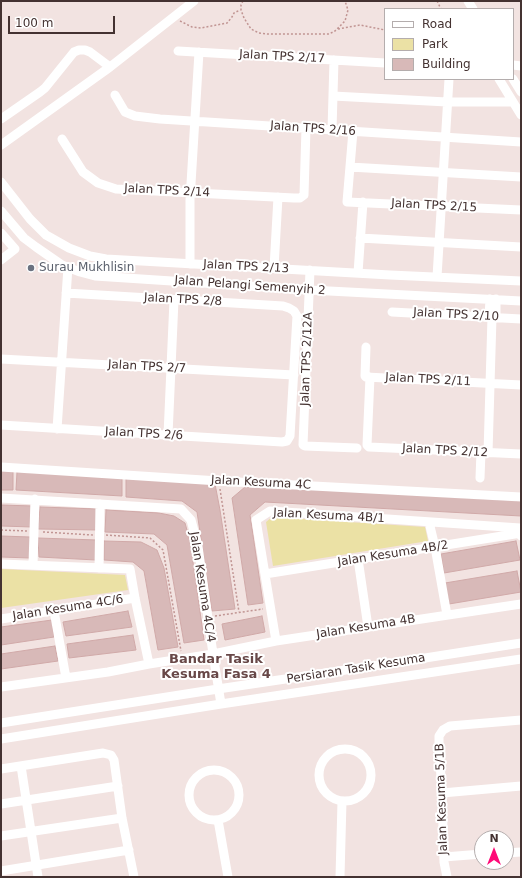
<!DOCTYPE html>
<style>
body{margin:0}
#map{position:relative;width:522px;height:878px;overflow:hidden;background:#f2e3e1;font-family:"DejaVu Sans",sans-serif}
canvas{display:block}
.frame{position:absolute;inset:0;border:2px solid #443231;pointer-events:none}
.legend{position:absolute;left:384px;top:8px;width:130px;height:72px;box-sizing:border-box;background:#fff;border:1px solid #b4adad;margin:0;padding:5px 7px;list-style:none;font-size:12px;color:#443231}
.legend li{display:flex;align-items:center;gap:8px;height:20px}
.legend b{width:20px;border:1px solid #b4adad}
.north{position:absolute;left:474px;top:830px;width:40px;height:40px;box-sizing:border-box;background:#fff;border:1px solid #b4adad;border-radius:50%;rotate:0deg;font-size:11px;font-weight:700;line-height:16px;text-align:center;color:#443231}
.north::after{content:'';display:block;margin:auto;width:14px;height:18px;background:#ff0b78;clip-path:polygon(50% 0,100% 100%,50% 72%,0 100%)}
.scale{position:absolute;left:8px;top:16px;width:107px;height:18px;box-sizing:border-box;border:2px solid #443231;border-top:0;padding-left:5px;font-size:12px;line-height:14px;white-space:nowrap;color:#443231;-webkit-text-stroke:3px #fff;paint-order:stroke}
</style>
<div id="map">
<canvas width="522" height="878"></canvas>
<div class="frame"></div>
<ul class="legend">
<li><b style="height:5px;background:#fff"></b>Road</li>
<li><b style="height:11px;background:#ebe1a5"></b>Park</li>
<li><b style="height:11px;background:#d8b9b8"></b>Building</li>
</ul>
<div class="north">N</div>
<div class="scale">100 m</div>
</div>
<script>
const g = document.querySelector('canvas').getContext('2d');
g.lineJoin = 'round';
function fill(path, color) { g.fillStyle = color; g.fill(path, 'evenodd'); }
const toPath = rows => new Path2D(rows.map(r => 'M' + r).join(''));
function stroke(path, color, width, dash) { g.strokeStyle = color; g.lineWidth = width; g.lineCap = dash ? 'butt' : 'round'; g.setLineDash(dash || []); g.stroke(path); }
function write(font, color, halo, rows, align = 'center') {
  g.font = font + ' "DejaVu Sans",sans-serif'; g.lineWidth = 4; g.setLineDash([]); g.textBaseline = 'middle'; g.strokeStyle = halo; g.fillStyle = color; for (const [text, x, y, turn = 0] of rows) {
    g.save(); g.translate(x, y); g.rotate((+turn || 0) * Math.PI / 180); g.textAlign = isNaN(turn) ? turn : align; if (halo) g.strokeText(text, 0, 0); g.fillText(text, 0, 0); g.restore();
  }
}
const green = toPath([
 [272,517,425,527,428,541,273,566,266,522],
 [1,569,125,575,128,590,1,608]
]);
const building = toPath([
 [1,470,13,470,13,490,1,490,1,470],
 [17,472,122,477,122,496,16,490,17,472],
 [126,478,215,484,220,510,235,609,212,611,197,512,182,501,126,497,126,478],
 [262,486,521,501,521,516,265,502,250,515,263,603,248,605,232,498,245,487,262,486],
 [1,505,33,506,32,527,1,526,1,505],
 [40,507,98,509,98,530,38,529,40,507],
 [106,510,159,513,174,516,185,523,190,541,204,640,184,643,167,545,154,534,105,532,106,510],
 [1,536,30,537,30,558,1,557,1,536],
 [38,538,97,540,96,560,39,557,38,538],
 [104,541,141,542,157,550,164,568,178,647,158,650,144,571,133,562,104,560,104,541],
 [516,541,520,560,444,573,441,554,516,541],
 [517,571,521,592,449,604,445,583,517,571],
 [128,611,132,627,66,636,63,622,128,611],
 [262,616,265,632,225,640,222,624,262,616],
 [52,620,54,637,1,645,1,627,52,620],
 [133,635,136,650,69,658,67,644,133,635],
 [55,646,58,661,1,669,1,654,55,646]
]);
const path = toPath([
 [243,1,241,5,241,10,244,18,251,29,259,33,268,34,329,34,335,31,345,21,348,10,345,1],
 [437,1,441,9],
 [180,21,192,27,201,28,227,23,232,17,234,13,240,10],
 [338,29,360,25,385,30],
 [220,489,239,612],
 [1,530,27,531],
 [43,532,93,535],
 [106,535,150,538,163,550,181,651],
 [215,616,263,609]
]);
const minor = toPath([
 [468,1,473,9],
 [178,51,385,63],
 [513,65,521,66],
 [499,79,521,115],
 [513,79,521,92],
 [115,95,125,112,135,116,160,119,521,142],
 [333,96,447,102,513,102],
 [1,119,40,92,45,88,74,52,79,50,85,50,90,52,110,67],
 [332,130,334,60],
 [353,131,347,202,521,210],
 [62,139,83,172,98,183,116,189,294,198,300,198,304,195,306,128],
 [1,145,110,67,194,1],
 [350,167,521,177],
 [1,182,30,219,46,235,69,248,90,256,106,259,390,275,521,281],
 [1,211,24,238,36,247,62,265,80,272,95,276,310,290,521,301],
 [1,233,15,249,1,260],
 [360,238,521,247],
 [190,264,190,200,199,52],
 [274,268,278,197],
 [310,270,303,445,305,446,357,448],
 [358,273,363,202],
 [437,277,449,79],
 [392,312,521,319],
 [489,317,490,299],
 [496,318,496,299],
 [366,347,365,376,366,377,521,385],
 [1,359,294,375],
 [370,377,367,445,369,447,521,454],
 [1,425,282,442,287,441,290,436,297,316,294,311,289,308,283,306,66,293],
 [57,429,68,267],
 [168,435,174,300],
 [488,453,492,317],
 [1,467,219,481,521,497],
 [480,478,481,452],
 [1,498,181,509,191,520,198,546,213,654,221,704],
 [429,522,435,547,447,615],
 [358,559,368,627],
 [1,564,130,569,135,598,149,664],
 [33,565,35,499],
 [99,568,100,504],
 [265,574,521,533],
 [54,611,66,678],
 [1,619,135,598],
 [276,641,256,520,270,511,520,528,521,536],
 [1,687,108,672,149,664,213,654,276,641,521,604],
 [1,723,218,689,393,663,521,643],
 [1,739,221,704,521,659],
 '319 775a26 26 0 1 1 52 0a26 26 0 1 1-52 0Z',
 [21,766,38,877],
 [1,769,103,753,111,755,114,760,122,818,134,877],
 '189 795a25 25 0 1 1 50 0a25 25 0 1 1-50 0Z',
 [442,793,521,786],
 [1,804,118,786],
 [218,820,228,877],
 [1,836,122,818],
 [506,853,521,852],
 [444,857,482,854],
 [1,871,129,850],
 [340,877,342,801],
 [447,877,444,862,442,793,439,746,439,736,443,730,450,726,521,720]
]);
const markers = [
 [31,268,4,"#6b7280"]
];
const streetNames = [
 ["Jalan TPS 2/17",282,57,3],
 ["Jalan TPS 2/16",313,129,4],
 ["Jalan TPS 2/14",167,191,3],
 ["Jalan TPS 2/15",434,206,3],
 ["Jalan TPS 2/13",246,267,3],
 ["Jalan Pelangi Semenyih 2",250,286,4],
 ["Jalan TPS 2/8",183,300,3],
 ["Jalan TPS 2/10",456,315,3],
 ["Jalan TPS 2/12A",307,359,-88],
 ["Jalan TPS 2/7",147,367,3],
 ["Jalan TPS 2/11",428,380,3],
 ["Jalan TPS 2/6",144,434,3],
 ["Jalan TPS 2/12",445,451,3],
 ["Jalan Kesuma 4C",261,483,3],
 ["Jalan Kesuma 4B/1",329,516,3],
 ["Jalan Kesuma 4B/2",393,554,-9],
 ["Jalan Kesuma 4C/4",202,587,81],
 ["Jalan Kesuma 4C/6",68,608,-9],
 ["Jalan Kesuma 4B",366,627,-9],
 ["Persiaran Tasik Kesuma",356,669,-9],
 ["Jalan Kesuma 5/1B",442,799,-92]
];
const worshipNames = [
 ["Surau Mukhlisin",39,268]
];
const neighbourhoodNames = [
 ["Bandar Tasik",216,660],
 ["Kesuma Fasa 4",216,675]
];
fill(green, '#ebe1a5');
fill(building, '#d8b9b8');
stroke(building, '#d0a9a8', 1);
stroke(path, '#c19593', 1.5, [2, 2]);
stroke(minor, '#fff', 9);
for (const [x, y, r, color] of markers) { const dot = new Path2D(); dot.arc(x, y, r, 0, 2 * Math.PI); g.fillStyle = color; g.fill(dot); stroke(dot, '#fff', 1.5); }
write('12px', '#443231', '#fff', streetNames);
write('12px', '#5b616d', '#fff', worshipNames, 'left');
write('bold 13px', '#684848', '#fff', neighbourhoodNames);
</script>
